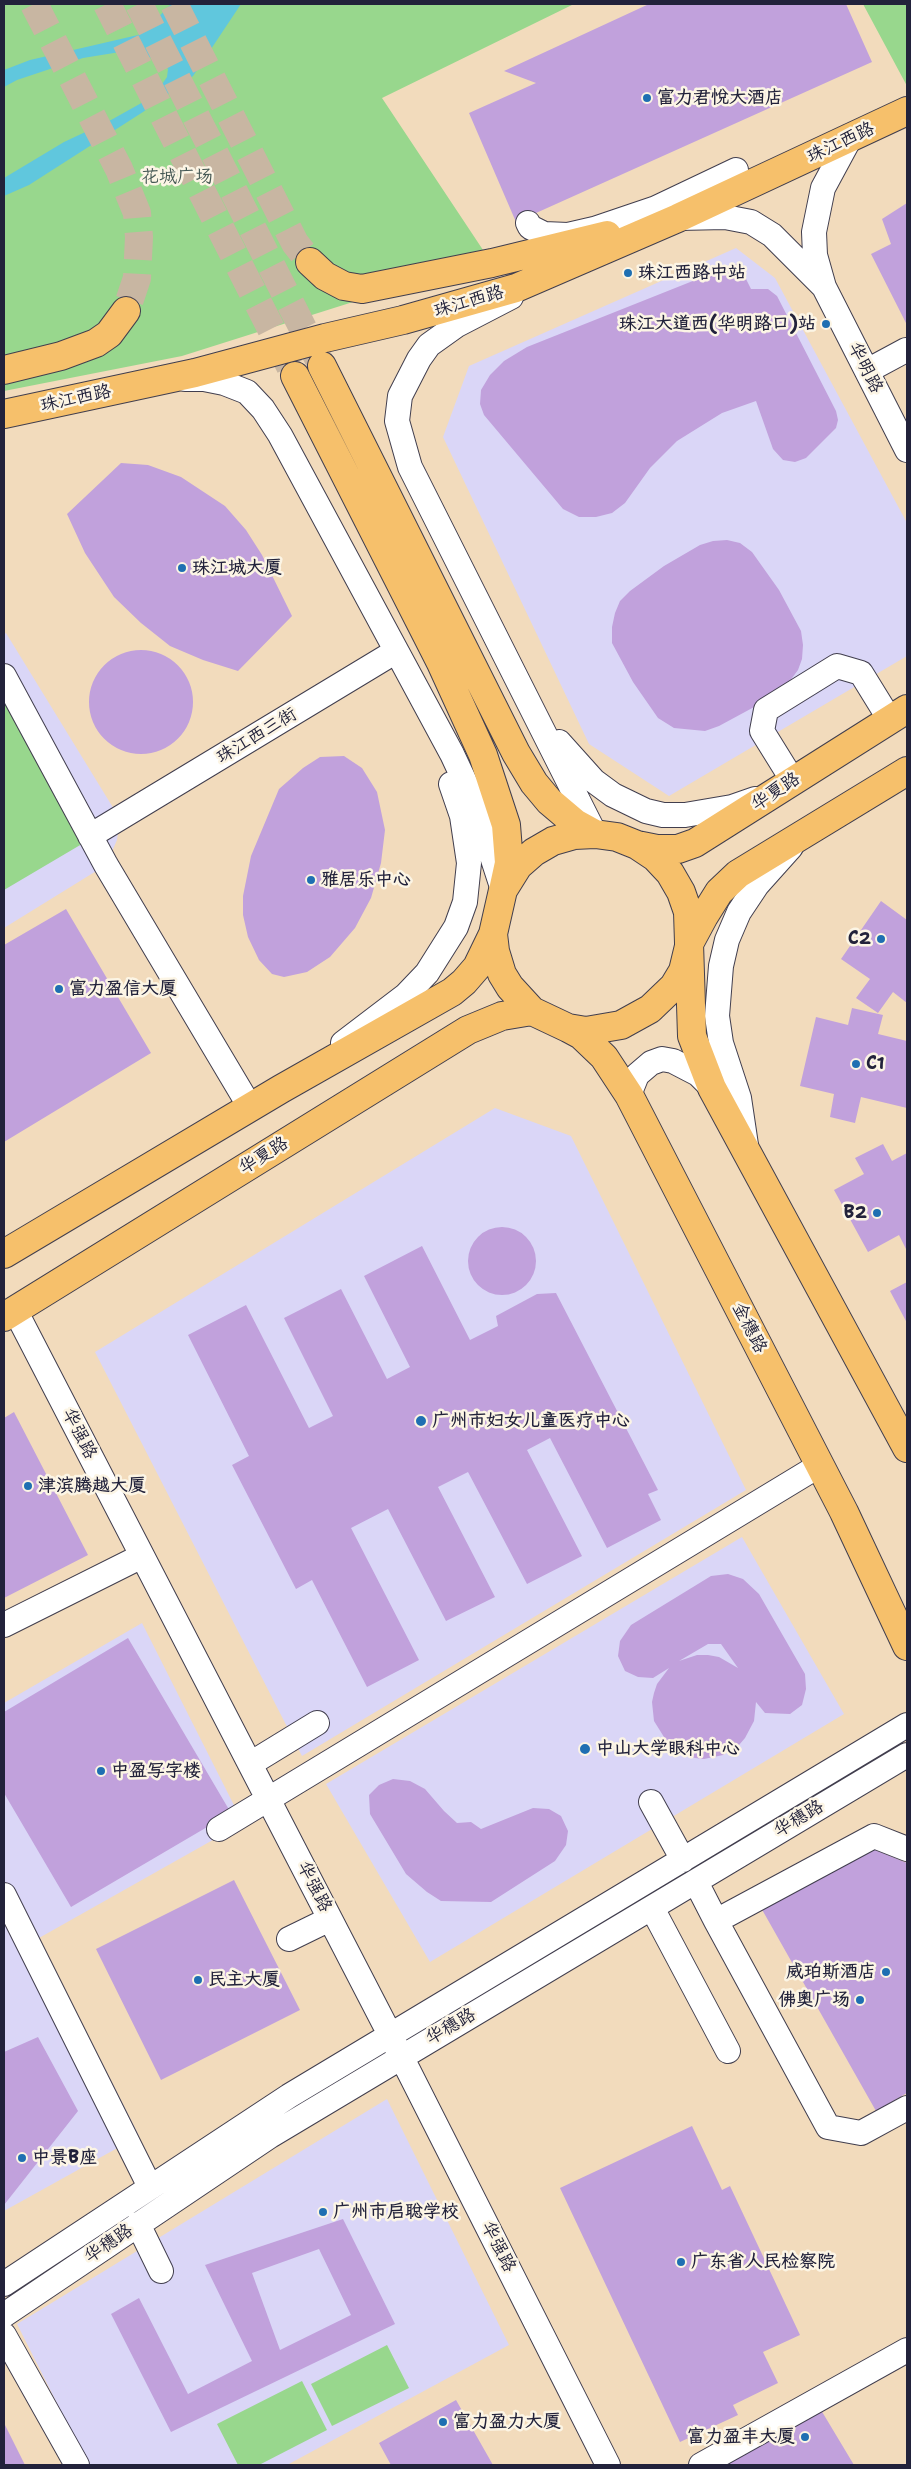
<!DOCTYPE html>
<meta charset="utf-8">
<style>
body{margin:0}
#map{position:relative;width:911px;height:2469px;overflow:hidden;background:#f2dbbc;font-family:"Shantell Sans",sans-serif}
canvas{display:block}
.frame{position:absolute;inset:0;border:5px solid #22223b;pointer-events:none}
</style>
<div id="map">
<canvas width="911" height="2469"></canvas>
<div class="frame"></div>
</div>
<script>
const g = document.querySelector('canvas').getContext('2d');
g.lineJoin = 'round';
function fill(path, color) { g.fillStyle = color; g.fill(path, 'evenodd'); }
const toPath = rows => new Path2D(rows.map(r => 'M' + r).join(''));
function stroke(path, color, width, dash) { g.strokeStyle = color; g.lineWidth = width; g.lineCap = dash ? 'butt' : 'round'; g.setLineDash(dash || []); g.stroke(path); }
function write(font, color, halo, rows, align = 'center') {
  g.font = font + ' "Shantell Sans","LXGW WenKai TC",sans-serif'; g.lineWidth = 5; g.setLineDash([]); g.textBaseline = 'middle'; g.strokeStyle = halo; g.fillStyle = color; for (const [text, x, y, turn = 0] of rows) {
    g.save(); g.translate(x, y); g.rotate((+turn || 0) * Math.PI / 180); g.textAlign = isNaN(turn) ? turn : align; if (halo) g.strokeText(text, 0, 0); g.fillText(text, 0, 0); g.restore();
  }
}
const built = toPath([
 [736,248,775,278,907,523,907,656,669,796,589,744,443,437,469,366],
 [6,633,120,819,117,840,106,865,4,928,4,634],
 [495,1108,571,1136,746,1490,302,1756,95,1352],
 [742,1537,844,1714,430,1962,326,1784],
 [142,1623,243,1823,39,1938,139,2136,4,2211,4,1703],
 [387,2099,509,2345,287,2465,88,2465,17,2324]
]);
const green = toPath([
 [4,4,574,4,382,98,489,259,182,356,4,391],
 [863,4,907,4,907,86],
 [4,699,87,841,4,890],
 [387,2345,409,2388,332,2426,311,2384],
 [302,2381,327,2430,259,2465,238,2465,217,2424]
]);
const water = toPath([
 [171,4,241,4,193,76,143,112,29,185,4,196,4,178,64,142,111,120,145,101,158,90,167,77,168,69,163,63,138,52,120,52,83,58,17,80,4,87,4,70,30,60,138,35,145,31]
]);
const building = toPath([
 [649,4,846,4,872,62,516,222,469,113,536,83,504,71],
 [907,203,907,325,871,254,891,244,882,219],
 [738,263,751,289,768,289,777,296,836,411,838,420,836,428,806,458,795,462,783,460,773,449,756,401,722,413,677,441,650,468,625,503,612,513,596,517,579,517,563,509,484,415,480,404,481,390,490,375,504,361,527,347],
 [121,463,148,465,181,477,225,506,246,530,262,555,292,616,238,671,203,660,170,646,141,623,114,597,85,553,67,514],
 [727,540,740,543,752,552,779,590,801,631,803,645,802,659,798,670,789,682,756,706,719,726,705,731,674,728,658,718,633,682,612,643,612,627,615,613,620,601,630,591,664,566,700,545,713,541],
 '89 702a52 52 0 1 1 104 0a52 52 0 1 1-104 0Z',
 [344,756,362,768,377,792,385,830,381,863,371,898,355,928,330,957,307,972,284,977,272,974,259,960,248,937,243,915,243,896,251,856,279,789,303,768,320,757],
 [881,901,907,920,907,1003,893,992,878,1013,856,998,870,979,841,959],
 [66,909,151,1053,4,1142,4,945],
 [852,1008,883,1015,878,1034,907,1041,907,1108,861,1097,855,1123,830,1117,834,1094,800,1086,816,1017,848,1025],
 [883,1144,892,1161,907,1153,907,1251,899,1235,868,1252,834,1190,864,1174,855,1158],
 '468 1261a34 34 0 1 1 68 0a34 34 0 1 1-68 0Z',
 [422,1246,470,1340,498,1326,496,1316,537,1294,556,1293,658,1490,648,1494,661,1520,607,1548,550,1438,527,1450,582,1556,527,1584,468,1472,438,1487,495,1597,446,1621,388,1509,351,1528,419,1660,367,1687,312,1580,296,1589,232,1465,249,1456,188,1335,246,1305,309,1428,333,1416,284,1318,341,1289,387,1379,410,1367,364,1276],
 [907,1282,907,1323,890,1291],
 [14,1412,88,1555,4,1598,4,1418],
 [728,1574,743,1579,759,1594,805,1674,806,1689,802,1705,790,1714,765,1713,756,1702,754,1721,745,1738,739,1745,723,1755,704,1759,695,1758,686,1755,669,1745,654,1721,652,1702,654,1693,657,1684,669,1668,653,1678,638,1677,625,1671,618,1656,620,1641,631,1625,711,1576],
 [708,1644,721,1644,738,1668,719,1657,708,1655,697,1655,679,1661],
 [128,1638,231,1813,71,1907,4,1793,4,1712],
 [393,1779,410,1781,425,1789,444,1811,457,1823,471,1822,481,1829,533,1808,549,1809,561,1816,568,1831,566,1845,555,1861,491,1902,441,1901,427,1892,406,1874,370,1814,369,1795,379,1785],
 [873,1849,907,1863,907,2093,876,2111,760,1906],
 [234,1880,300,2010,161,2080,96,1949],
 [38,2037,78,2111,4,2205,4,2052],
 [692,2126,722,2190,730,2186,800,2335,763,2352,778,2383,733,2405,738,2415,680,2442,560,2188],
 [343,2219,395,2324,171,2432,111,2314,139,2298,188,2394,252,2361,205,2265],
 [319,2249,351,2315,280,2350,252,2273],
 [456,2400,493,2465,391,2465,379,2443],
 [821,2410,854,2465,726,2465],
 [4,2423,25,2465,4,2465]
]);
const majorTunnel = toPath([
 [34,4,119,169,137,213,139,237,137,278,126,311],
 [107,4,295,376],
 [139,4,320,362],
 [174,4,295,243,310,262]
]);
const minor = toPath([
 [850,138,823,188,814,232,815,255,824,287,907,450],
 [679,218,725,217,751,222,772,235,823,286],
 [528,223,530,227,544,234,568,235,594,229,656,208,736,170],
 [511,297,457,325,429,345,419,359,400,396,397,421,410,467,595,834],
 [867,371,906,350],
 [185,379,204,379,224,383,247,392,263,409,280,435,452,754,474,801,503,890],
 [4,676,106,865,250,1107],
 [559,742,594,781,613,795,646,811,663,815,685,815,732,807,755,799],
 [793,781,762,731,766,710,837,666,861,673,890,720],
 [90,836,393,653],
 [343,1043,406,995,427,973,456,927,465,902,469,863,462,816,451,784],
 [629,1095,637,1075,651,1063,662,1059,673,1061,698,1074,712,1088],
 [746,1145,739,1098,721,1043,717,1016,721,966,727,940,739,912,757,885,791,847],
 [15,1310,401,2056,608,2465],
 [4,1625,142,1556],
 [250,1764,317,1723],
 [651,1802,683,1860],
 [219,1829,820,1465],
 [907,1849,874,1836,716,1921,828,2127,861,2133,907,2108],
 [696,1882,716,1921],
 [4,1895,150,2187],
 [652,1908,728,2051],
 [289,1939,330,1919],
 [138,2224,161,2271],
 [4,2284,289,2096,907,1725],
 [4,2315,270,2136,907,1755],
 [4,2335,77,2465],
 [701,2465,907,2350]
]);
const major = toPath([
 [310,262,325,276,344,286,362,289,492,263,607,235],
 [322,366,516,753,534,783,549,801,575,823,595,834],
 [4,370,61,356,96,343,109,334,126,311],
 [295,376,441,663,483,755,506,825,509,863,504,886],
 [4,414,195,373,325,338,403,320,516,288,678,218,907,111],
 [637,845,655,857,670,873,681,892,688,912,692,1036,712,1088,907,1448],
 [493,934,495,951,502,974,510,987,532,1011,568,1028,586,1031,621,1025,650,1009,674,986,683,971,690,942,704,916,719,892,738,874,907,771],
 [568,1028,581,1035,604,1057,629,1095,844,1512,907,1646],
 [4,1254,281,1089,452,992,464,982,477,967,493,934,503,890,518,866,534,852,553,841,574,835,595,834,617,837,637,845,657,849,678,849,695,843,907,709],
 [4,1317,468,1030,502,1016,532,1011]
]);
const markers = [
 [647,98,5,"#1f6fb2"],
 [628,273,5,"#1f6fb2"],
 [826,324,5,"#1f6fb2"],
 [182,568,5,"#1f6fb2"],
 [311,880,5,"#1f6fb2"],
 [881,939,5,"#1f6fb2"],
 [59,989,5,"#1f6fb2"],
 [856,1064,5,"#1f6fb2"],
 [877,1213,5,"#1f6fb2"],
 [421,1421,6,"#1f6fb2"],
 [28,1486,5,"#1f6fb2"],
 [585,1749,6,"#1f6fb2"],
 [101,1771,5,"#1f6fb2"],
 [886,1972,5,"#1f6fb2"],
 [198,1980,5,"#1f6fb2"],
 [860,2000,5,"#1f6fb2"],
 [22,2158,5,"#1f6fb2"],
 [323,2212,5,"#1f6fb2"],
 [681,2262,5,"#1f6fb2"],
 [443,2422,5,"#1f6fb2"],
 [805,2437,5,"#1f6fb2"]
];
const poiNames = [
 ["富力君悦大酒店",657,98],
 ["珠江西路中站",638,273],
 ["珠江大道西(华明路口)站",816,324,"right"],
 ["珠江城大厦",192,568],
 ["雅居乐中心",321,880],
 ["C2",871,939,"right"],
 ["富力盈信大厦",69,989],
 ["C1",866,1064],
 ["B2",867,1213,"right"],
 ["广州市妇女儿童医疗中心",432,1421],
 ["津滨腾越大厦",38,1486],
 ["中山大学眼科中心",596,1749],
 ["中盈写字楼",111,1771],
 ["威珀斯酒店",876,1972,"right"],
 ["民主大厦",208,1980],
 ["佛奥广场",850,2000,"right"],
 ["中景B座",32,2158],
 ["广州市启聪学校",333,2212],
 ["广东省人民检察院",691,2262],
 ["富力盈力大厦",453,2422],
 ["富力盈丰大厦",795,2437,"right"]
];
const streetNames = [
 ["珠江西路",841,143,-25],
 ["珠江西路",469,302,-16],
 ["华明路",865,368,63],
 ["珠江西路",76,399,-12],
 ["珠江西三街",257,736,-31],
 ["华夏路",776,792,-33],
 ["华夏路",264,1156,-32],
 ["金穗路",749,1328,63],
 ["华强路",79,1434,63],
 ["华穗路",799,1819,-31],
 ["华强路",314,1887,63],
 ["华穗路",451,2027,-30],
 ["华穗路",109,2244,-34],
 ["华强路",498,2247,63]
];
const parkNames = [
 ["花城广场",177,177]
];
fill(built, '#dad6f7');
fill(green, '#98d78d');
fill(water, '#60c7dd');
fill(building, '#c1a1dc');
stroke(majorTunnel, '#c8b6a2', 28, [28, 14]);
stroke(minor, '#413e4e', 26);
stroke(major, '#413e4e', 30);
stroke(minor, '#fff', 24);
stroke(major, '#f6c06b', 28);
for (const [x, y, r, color] of markers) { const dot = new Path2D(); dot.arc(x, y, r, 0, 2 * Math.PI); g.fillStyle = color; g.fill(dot); stroke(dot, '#fcf5e5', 2); }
write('bold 18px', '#22223b', '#fcf5e5', poiNames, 'left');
write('18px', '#22223b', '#fcf5e5', streetNames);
write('18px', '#455854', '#fcf5e5', parkNames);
</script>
